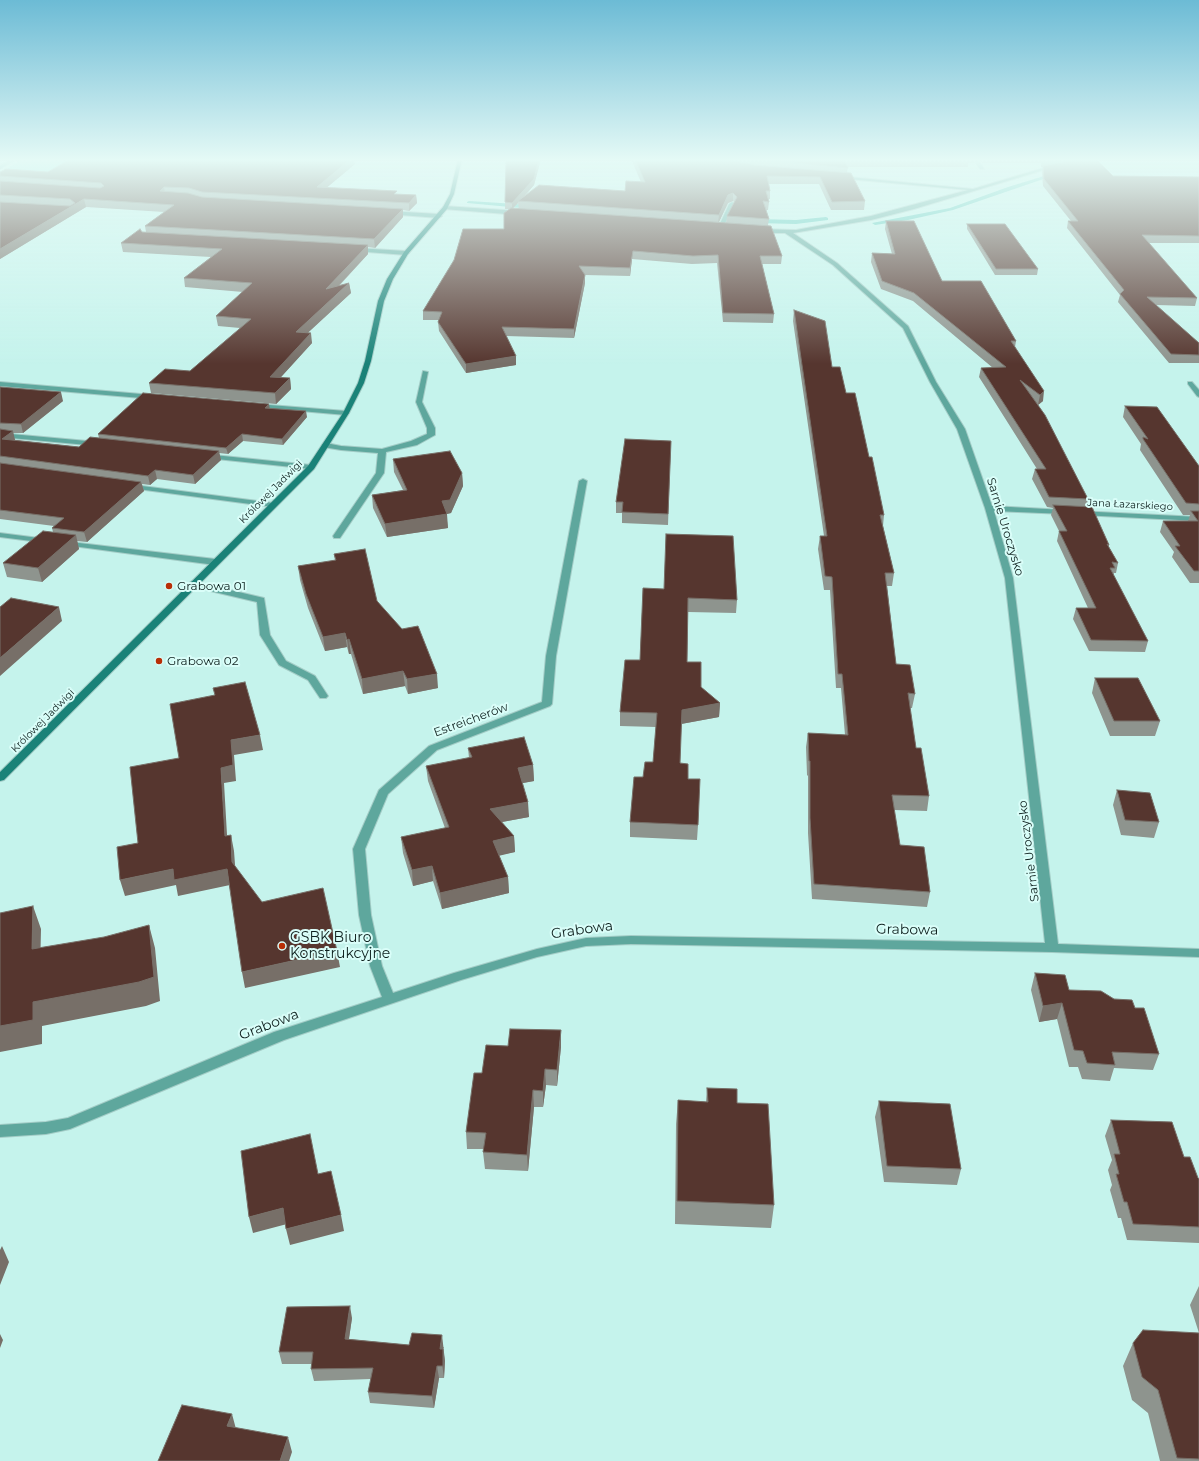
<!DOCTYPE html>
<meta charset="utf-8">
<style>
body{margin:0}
canvas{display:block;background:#c5f3ec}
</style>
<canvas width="1199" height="1461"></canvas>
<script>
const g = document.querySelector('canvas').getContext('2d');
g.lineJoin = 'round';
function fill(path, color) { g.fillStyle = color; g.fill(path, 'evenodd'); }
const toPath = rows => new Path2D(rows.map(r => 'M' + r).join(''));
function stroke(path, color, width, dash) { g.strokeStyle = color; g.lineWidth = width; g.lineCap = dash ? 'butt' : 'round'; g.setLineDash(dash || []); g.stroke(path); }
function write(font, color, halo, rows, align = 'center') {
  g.font = font + ' Montserrat,sans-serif'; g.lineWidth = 4; g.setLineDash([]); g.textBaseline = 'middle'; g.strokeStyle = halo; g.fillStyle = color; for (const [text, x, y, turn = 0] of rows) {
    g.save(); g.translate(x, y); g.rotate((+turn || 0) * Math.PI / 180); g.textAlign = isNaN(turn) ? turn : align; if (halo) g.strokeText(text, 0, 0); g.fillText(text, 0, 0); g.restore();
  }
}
const green = toPath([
 [22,159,79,159,49,177,0,173]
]);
const stream = toPath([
 [1054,173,1058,174,953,210,908,220,875,225,872,223,950,208,1008,187,1054,173],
 [469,201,532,205,535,207,532,209,467,203,467,202,469,201],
 [826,217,828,218,828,220,796,224,756,223,753,221,756,219,796,220,826,217]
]);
const lane = toPath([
 [11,159,17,159,0,169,0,166,11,159],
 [973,159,978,159,984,169,980,169,973,159],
 [732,202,735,204,723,227,718,228,729,204,732,202],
 [389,211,439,214,442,216,439,218,387,214,387,212,389,211],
 [356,248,406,251,409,253,406,255,354,251,354,249,356,248],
 [423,371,428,372,422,402,435,428,435,435,417,445,386,452,384,473,340,538,334,538,333,536,376,473,378,453,341,450,323,447,322,445,326,443,341,446,382,449,411,441,427,434,427,428,416,402,423,371],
 [0,382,153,395,156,397,153,399,0,386,0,382],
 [257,404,346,411,349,413,346,415,255,407,255,405,257,404],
 [0,433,98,442,102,444,98,446,0,437,0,433],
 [204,454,311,465,315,467,311,469,207,458,204,458,204,454],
 [127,484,273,503,277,505,273,507,130,488,127,488,127,484],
 [0,533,47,539,51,541,47,543,0,537,0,533],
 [62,541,215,559,219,562,215,565,65,545,61,543,62,541],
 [192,581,264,598,270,635,286,661,315,676,328,696,326,698,320,698,308,680,279,665,260,635,257,602,189,586,188,584,192,581]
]);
const street = toPath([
 [1092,159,1105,159,1083,163,1081,162,1092,159],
 [1053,165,1057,166,914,209,871,220,793,233,837,263,908,326,936,382,965,429,992,506,1065,510,1069,512,1065,514,994,511,1013,578,1058,944,1199,949,1199,957,1052,952,631,944,586,946,537,957,461,980,284,1040,70,1129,46,1134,0,1137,0,1125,46,1122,68,1118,274,1032,382,997,370,966,359,915,353,849,379,790,429,746,542,702,546,656,579,481,583,479,587,481,556,656,552,704,550,706,437,750,388,794,365,849,371,915,382,966,393,993,454,973,537,949,586,938,631,936,1045,943,1005,578,985,508,957,429,930,382,903,328,833,265,785,233,760,233,757,231,760,229,796,230,871,216,968,190,837,178,839,176,973,189,1053,165],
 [445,206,519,211,522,213,519,215,443,209,443,207,445,206],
 [1188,382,1192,382,1199,390,1199,397,1197,396,1188,384,1188,382],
 [1078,511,1199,517,1199,521,1081,515,1078,515,1078,511]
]);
const secondary = toPath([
 [458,159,462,159,454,194,447,209,408,254,393,279,384,301,371,361,364,383,349,413,314,469,4,780,0,781,0,772,308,466,343,413,358,383,365,361,378,301,387,279,404,252,443,207,450,194,458,159]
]);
const wall = toPath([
 [506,159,541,159,534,185,523,198,625,191,641,182,631,159,974,159,974,163,968,163,968,167,848,167,847,173,865,201,864,210,831,210,819,184,769,184,770,191,770,199,768,199,769,202,768,210,766,210,769,219,768,225,782,256,781,264,762,264,774,314,773,323,723,322,717,263,692,264,632,259,630,276,585,275,585,283,574,338,506,336,516,365,466,373,439,331,438,322,439,320,423,320,423,311,504,229,510,209,505,209],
 [733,201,734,202,727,216,726,223,719,222,728,203],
 [518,203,519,209,513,208],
 [980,159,1096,159,1113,176,1199,177,1199,243,1148,243,1197,298,1195,306,1156,305,1199,343,1199,363,1169,363,1118,302,1120,295,1067,228,1068,221,1071,221,1043,186,1042,172,1043,167,1041,167,1041,163,982,163],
 [355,164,326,188,397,194,416,195,417,203,409,211,403,210,403,217,375,248,368,247,368,254,339,286,349,283,351,293,308,332,312,343,280,378,290,378,291,389,276,404,151,393,149,383,190,371,240,328,218,326,216,316,243,292,185,287,184,278,211,257,123,252,121,243,142,232,146,232,145,226,164,212,86,207,0,259,0,176,48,172],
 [886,221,942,281,1016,341,1015,347,1043,401,1038,405,1088,499,1087,507,1109,545,1109,547,1118,563,1116,573,1114,573,1113,575,1148,641,1145,652,1089,651,1073,619,1076,608,1088,608,1057,541,1059,531,1051,515,1053,508,1047,507,1032,479,1035,469,1037,469,979,377,981,368,993,368,913,301,881,289,871,262,872,253,892,254,885,229],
 [967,224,1038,269,1037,275,995,275,967,229],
 [794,310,832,367,846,393,869,457,884,515,883,526,894,573,892,586,887,586,896,664,915,694,912,708,910,708,916,748,929,796,927,811,894,810,900,845,930,892,927,907,812,899,808,833,808,776,807,775,806,747,808,733,845,735,841,688,836,688,830,590,824,590,818,549,820,536,824,536,793,321],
 [0,387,63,401,23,433,13,433,15,440,79,447,99,438,98,434,269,408,307,417,283,445,243,441,228,454,219,453,221,460,195,484,157,479,150,485,142,484,144,491,87,542,77,541,79,549,42,582,7,577,3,563,53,532,52,528,54,526,0,519],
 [1125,406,1199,466,1199,583,1190,583,1172,557,1174,552,1160,532,1163,521,1188,521,1190,515,1183,515,1140,450,1141,444,1123,417],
 [671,441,668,525,622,523,622,513,616,513,616,502],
 [393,459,462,473,463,486,451,513,446,514,448,528,387,537,373,508,372,495,403,490,394,472],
 [334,554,377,601,438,688,408,694,405,686,363,694,351,654,349,654,347,647,325,651,308,608,300,580,298,566,335,561],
 [643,588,737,600,736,613,688,612,687,662,701,687,720,703,719,717,681,724,680,763,688,779,698,825,697,840,630,837,630,822,643,777,653,762,656,727,620,726,620,712,640,660],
 [1095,678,1160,721,1155,736,1110,736,1092,693],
 [468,748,533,765,534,781,522,783,529,817,502,822,514,836,515,852,499,855,508,877,509,893,442,909,433,881,413,886,403,853,401,837,445,828,428,781,426,766,469,758],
 [1117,790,1159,822,1154,838,1121,835,1113,805],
 [1035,973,1069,990,1135,1008,1159,1054,1153,1070,1114,1068,1110,1081,1082,1079,1078,1067,1069,1067,1057,1019,1039,1022,1031,990],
 [508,1046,561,1047,557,1086,546,1085,543,1107,534,1107,528,1171,485,1169,483,1152,484,1149,467,1149,466,1132,482,1073],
 [707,1088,737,1103,774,1205,771,1228,675,1224,676,1124,678,1100,706,1102],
 [879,1101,961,1169,957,1185,884,1182,875,1117],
 [1111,1120,1184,1157,1198,1178,1199,1179,1199,1243,1127,1240,1121,1218,1118,1218,1110,1190,1112,1185,1108,1170,1112,1160,1105,1136],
 [1199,1286,1199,1461,1160,1461,1148,1413,1132,1400,1123,1366,1133,1343,1199,1333,1190,1305],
 [352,1318,349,1339,409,1345,444,1347,443,1349,445,1361,444,1378,439,1378,434,1408,370,1403,368,1392,371,1379,314,1381,311,1369,312,1364,282,1364,279,1352]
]);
const shadedWall = toPath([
 [351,159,354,159,355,164,318,195,317,187],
 [539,159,541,159,534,185,519,202,518,201,518,203,512,209,512,203],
 [1043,159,1081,159,1041,167],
 [164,187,165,194,160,191],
 [733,193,733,201,728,203,718,224,719,215,728,195],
 [416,195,417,203,409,211,409,203],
 [84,199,86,207,0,259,0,249],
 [403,209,403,217,375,248,374,239],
 [368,245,368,254,327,298,326,289],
 [633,251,632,259,630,276,630,268],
 [585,275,585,283,574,338,574,329],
 [349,283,351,293,298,342,296,332],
 [311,333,312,343,272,387,270,377],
 [516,356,516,365,466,373,466,364],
 [290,378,291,389,276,404,275,393],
 [1044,391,1043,401,1038,405,1040,395],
 [61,392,63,401,23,433,21,424],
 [269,404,270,410,265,408],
 [306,411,307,417,283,445,282,439],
 [13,431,15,440,5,448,2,439],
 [242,434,243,441,228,454,226,448],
 [219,451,221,460,195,484,193,475],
 [155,470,157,479,150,485,148,476],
 [462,473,463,486,451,513,443,515,442,501],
 [141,482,144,491,87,542,84,532],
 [447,514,448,528,387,537,385,524],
 [76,535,79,549,42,582,38,568],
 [59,607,62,621,0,676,0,658],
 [345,633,347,647,325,651,323,637],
 [349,639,351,654,349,654,347,640],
 [403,671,405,686,363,694,362,679],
 [437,674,438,688,408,694,407,679],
 [720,703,719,717,681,724,682,710],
 [260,735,263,750,234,755,236,781,224,783,228,852,225,836,221,768,231,740],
 [533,765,534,781,518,784,518,768],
 [528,802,529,817,491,824,490,809],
 [231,835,234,851,236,878,232,862],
 [514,836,515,852,494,857,493,841],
 [432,866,433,881,413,886,412,870],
 [173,869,227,869,230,885,178,896,176,885,125,896,120,880],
 [508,877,509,893,442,909,440,893],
 [33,906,41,929,40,973,32,949],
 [149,925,155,948,160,1001,146,1006,42,1026,42,1044,0,1052,0,1026,33,1002],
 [337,951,340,967,245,988,242,972],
 [1062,1003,1057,1019,1039,1022,1043,1006],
 [561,1030,561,1047,557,1086,557,1070],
 [545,1069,546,1085,543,1107,543,1091],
 [533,1090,534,1107,528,1171,527,1155],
 [283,1208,287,1224,253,1233,249,1217],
 [341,1215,344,1231,290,1245,286,1229],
 [2,1246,9,1262,0,1285,0,1250],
 [350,1306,352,1318,347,1351,345,1339],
 [0,1334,3,1340,0,1348],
 [442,1335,445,1361,444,1378,440,1349],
 [437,1366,439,1378,434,1408,432,1396],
 [232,1414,236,1429,227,1426],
 [288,1437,292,1452,289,1461,280,1461]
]);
const building = toPath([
 [70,159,351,159,317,187,397,191,394,194,416,195,409,203,202,192,189,188,164,187,160,191,188,193,202,197,403,209,374,239,145,226,174,205,84,199,0,249,0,202,70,206,75,203,70,199,0,195,0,181,100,188,104,186,101,183,0,176,0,172,6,169,48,172,70,159],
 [506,159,539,159,534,179,512,203,505,202,506,159],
 [635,159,727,159,755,165,851,173,865,201,832,202,820,177,767,176,770,191,766,191,769,202,763,201,769,219,727,216,737,197,733,193,728,195,719,215,518,201,539,185,625,191,626,181,645,182,635,159],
 [753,159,947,159,844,159,848,168,753,159],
 [1076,159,1096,159,1113,176,1199,177,1199,236,1142,235,1197,298,1147,297,1199,343,1199,355,1171,354,1120,294,1124,290,1068,221,1078,221,1044,179,1043,166,1076,159],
 [511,208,771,226,782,256,760,256,774,314,723,313,718,255,693,256,633,251,630,268,579,266,585,275,574,329,502,327,516,356,466,364,438,322,442,312,423,311,454,260,463,229,504,229,504,213,511,208],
 [886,221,914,221,942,281,981,281,1016,341,1011,341,1044,391,1040,395,1020,380,1045,415,1088,499,1049,497,1035,469,1046,469,981,368,1006,367,914,293,882,281,872,253,895,254,886,221],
 [967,224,1005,224,1038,269,996,269,967,224],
 [140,229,142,232,368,245,326,289,349,283,296,332,311,333,270,377,290,378,275,393,149,383,165,369,190,371,251,319,216,316,252,283,184,278,222,249,121,243,140,229],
 [794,310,825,321,832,367,840,367,846,393,855,393,869,457,872,457,884,515,880,515,894,573,885,573,896,664,910,665,915,694,908,693,916,748,921,748,929,796,892,795,900,845,924,847,930,892,814,884,810,818,810,761,809,761,808,733,848,735,842,674,838,674,832,577,825,576,820,536,827,536,794,310],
 [0,387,61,392,21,424,0,423,0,387],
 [143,393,269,404,265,408,306,411,282,439,242,434,226,448,98,434,143,393],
 [1125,406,1157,407,1199,466,1199,504,1186,503,1143,439,1143,437,1148,439,1125,406],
 [0,429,13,431,2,439,79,447,90,437,219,451,193,475,155,470,148,476,0,456,0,429],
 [625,439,671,441,668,514,622,512,623,502,616,502,625,439],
 [450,451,462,473,450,500,442,501,447,514,385,524,372,495,407,490,393,459,450,451],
 [0,463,141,482,84,532,52,528,64,518,0,510,0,463],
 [1053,505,1092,507,1109,545,1107,544,1118,563,1112,562,1115,568,1110,568,1148,641,1091,640,1076,608,1096,608,1059,531,1067,531,1053,505],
 [1191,511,1199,511,1199,571,1194,571,1175,546,1180,546,1163,521,1198,521,1191,511],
 [43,531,76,535,38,568,3,563,43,531],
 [666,534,733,536,737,600,688,598,687,662,701,662,701,687,720,703,682,710,680,763,688,764,688,779,700,779,698,825,630,822,634,777,643,777,645,762,653,762,657,713,620,712,625,660,640,660,643,588,664,589,666,534],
 [365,549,377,601,402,629,418,626,437,674,407,679,403,671,362,679,349,639,347,640,345,633,323,637,306,594,298,566,336,560,334,554,365,549],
 [11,598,59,607,0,658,0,607,11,598],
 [1095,678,1138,678,1160,721,1114,721,1095,678],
 [245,682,260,735,231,740,233,765,221,768,225,836,231,835,232,862,262,902,323,888,337,951,242,972,227,869,174,880,173,869,120,880,117,847,138,843,130,767,179,758,170,704,215,695,213,688,245,682],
 [524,737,533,765,518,768,528,802,490,809,514,836,493,841,508,877,440,893,432,866,412,870,401,837,449,827,426,766,472,757,468,748,524,737],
 [1117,790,1150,793,1159,822,1125,820,1117,790],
 [33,906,32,949,104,937,149,925,154,977,139,982,33,1002,33,1020,0,1026,0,913,33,906],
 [1035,973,1065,975,1069,990,1101,991,1114,999,1132,1000,1135,1008,1144,1008,1159,1054,1112,1052,1115,1065,1087,1063,1083,1051,1074,1050,1062,1003,1043,1006,1035,973],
 [510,1029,561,1030,557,1070,545,1069,543,1091,533,1090,527,1155,483,1152,486,1133,466,1132,474,1073,482,1073,486,1045,508,1046,510,1029],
 [707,1088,737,1089,737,1103,768,1104,774,1205,677,1201,678,1100,708,1102,707,1088],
 [879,1101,950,1104,961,1169,887,1166,879,1101],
 [1111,1120,1172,1122,1184,1157,1190,1157,1198,1178,1199,1179,1199,1227,1133,1224,1127,1202,1124,1202,1116,1174,1119,1174,1114,1154,1120,1154,1111,1120],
 [310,1134,318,1174,331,1171,341,1215,286,1229,283,1208,249,1217,241,1151,310,1134],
 [350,1306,345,1339,409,1345,412,1333,442,1335,440,1349,443,1349,443,1366,437,1366,432,1396,368,1392,373,1368,311,1369,313,1352,279,1352,287,1307,350,1306],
 [1143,1330,1199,1333,1199,1459,1177,1458,1158,1390,1142,1377,1133,1343,1143,1330],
 [182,1405,232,1414,227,1426,288,1437,280,1461,158,1461,182,1405]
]);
const markers = [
 [169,586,4,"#b82e06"],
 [159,661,4,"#b82e06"],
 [282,946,4,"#b82e06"]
];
const farStreetnames = [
 ["Królowej Jadwigi",271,492,-45],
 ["Jana Łazarskiego",1130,505,3],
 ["Królowej Jadwigi",43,721,-45]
];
const streetNames = [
 ["Sarnie Uroczysko",1005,527,73],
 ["Estreicherów",471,720,-20],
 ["Sarnie Uroczysko",1029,851,-97]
];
const poiNames = [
 ["Grabowa 01",177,586],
 ["Grabowa 02",167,661]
];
const nearStreetnames = [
 ["Grabowa",582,930,-8],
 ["Grabowa",907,930,1],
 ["Grabowa",269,1025,-21]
];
const nearPoinames = [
 ["GSBK Biuro",290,938],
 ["Konstrukcyjne",290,954]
];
fill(green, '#84e9dc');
fill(stream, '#53c6b9');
stroke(lane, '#a4cdc7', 2);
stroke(street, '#a4cdc7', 2);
stroke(secondary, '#a4cdc7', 2);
fill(lane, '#5ea79d');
fill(street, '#5ea79d');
fill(secondary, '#1a8278');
fill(wall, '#8e948e');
fill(shadedWall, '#776f68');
fill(building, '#56362f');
stroke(building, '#776f68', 1);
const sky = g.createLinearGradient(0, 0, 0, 364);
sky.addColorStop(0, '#6cbbd5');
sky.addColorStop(0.44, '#e5faf6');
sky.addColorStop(1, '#e5faf600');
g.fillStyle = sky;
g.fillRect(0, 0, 1199, 364);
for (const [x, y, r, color] of markers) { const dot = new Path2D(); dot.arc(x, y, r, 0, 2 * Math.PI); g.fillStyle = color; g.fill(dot); stroke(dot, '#dafef9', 1.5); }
write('10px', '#0e201e', '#dafef9', farStreetnames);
write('12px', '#0e201e', '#dafef9', streetNames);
write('12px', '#0e201e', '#dafef9', poiNames, 'left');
write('14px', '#0e201e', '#dafef9', nearStreetnames);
write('14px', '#0e201e', '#dafef9', nearPoinames, 'left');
</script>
